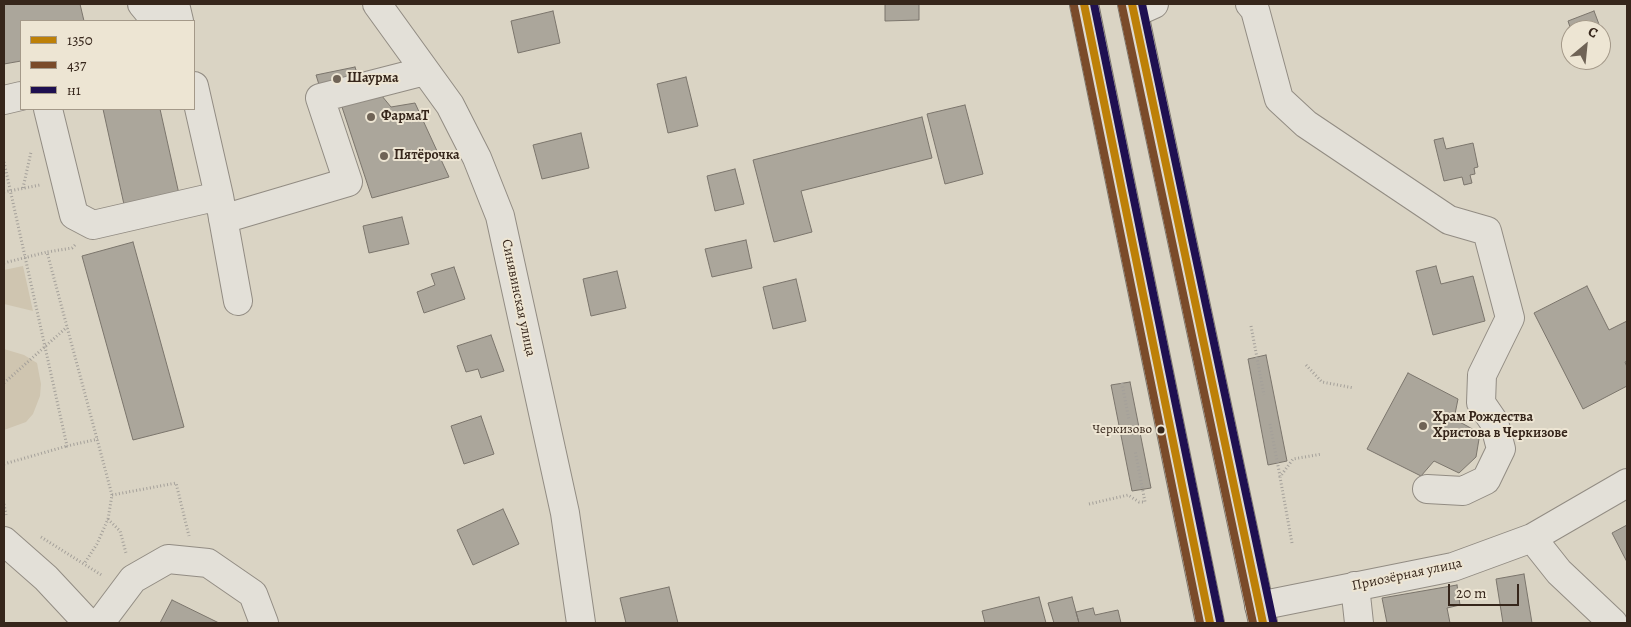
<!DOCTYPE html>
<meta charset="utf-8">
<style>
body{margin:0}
#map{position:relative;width:1631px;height:627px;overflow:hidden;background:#dad4c4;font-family:Alegreya,serif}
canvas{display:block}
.frame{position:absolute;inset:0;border:5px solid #36261b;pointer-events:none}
.legend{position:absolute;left:20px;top:20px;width:175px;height:90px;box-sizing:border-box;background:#ede5d3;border:1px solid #a49989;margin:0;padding:6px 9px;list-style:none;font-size:15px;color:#36261b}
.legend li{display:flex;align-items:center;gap:10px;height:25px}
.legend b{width:25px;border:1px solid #a49989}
.north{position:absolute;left:1561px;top:20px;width:50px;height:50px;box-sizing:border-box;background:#ede5d3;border:1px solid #a49989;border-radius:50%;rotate:28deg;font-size:14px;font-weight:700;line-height:20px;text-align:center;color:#36261b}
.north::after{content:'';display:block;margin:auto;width:18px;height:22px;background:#6f6356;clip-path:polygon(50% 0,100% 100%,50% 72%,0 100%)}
.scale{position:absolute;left:1448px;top:584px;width:71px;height:22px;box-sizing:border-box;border:2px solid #36261b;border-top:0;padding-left:6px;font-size:15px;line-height:18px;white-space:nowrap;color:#36261b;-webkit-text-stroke:4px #ede5d3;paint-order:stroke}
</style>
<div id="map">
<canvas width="1631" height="627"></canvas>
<div class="frame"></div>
<ul class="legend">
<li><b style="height:6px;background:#bd8008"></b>1350</li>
<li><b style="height:6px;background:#7a4b2a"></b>437</li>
<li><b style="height:6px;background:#1f1051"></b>н1</li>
</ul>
<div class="north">С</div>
<div class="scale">20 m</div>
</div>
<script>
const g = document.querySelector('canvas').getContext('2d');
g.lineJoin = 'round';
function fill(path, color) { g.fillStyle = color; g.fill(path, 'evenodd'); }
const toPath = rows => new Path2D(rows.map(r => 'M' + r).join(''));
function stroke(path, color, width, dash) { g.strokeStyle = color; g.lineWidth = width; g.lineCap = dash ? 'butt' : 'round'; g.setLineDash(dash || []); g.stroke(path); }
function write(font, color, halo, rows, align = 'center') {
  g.font = font + ' Alegreya,serif'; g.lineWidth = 4; g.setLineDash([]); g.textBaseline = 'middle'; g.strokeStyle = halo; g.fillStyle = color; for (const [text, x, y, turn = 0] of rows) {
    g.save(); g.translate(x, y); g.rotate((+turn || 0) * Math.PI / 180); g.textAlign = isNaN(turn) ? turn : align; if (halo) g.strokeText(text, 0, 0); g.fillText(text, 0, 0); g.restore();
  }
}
const green = toPath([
 [23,266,33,311,4,304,4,270],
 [4,349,24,355,37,363,41,384,40,396,33,414,26,422,4,430]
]);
const building = toPath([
 [4,4,80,4,84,21,21,21,21,61,4,64,4,4],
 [885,4,919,4,919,20,885,21,885,4],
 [553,11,560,43,518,53,511,21,553,11],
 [1594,11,1606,43,1601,44,1601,30,1571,30,1568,21,1594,11],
 [355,67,360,82,321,91,316,75,355,67],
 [686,77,698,126,668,133,657,84,686,77],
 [377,90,391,107,415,103,449,177,372,198,340,101,377,90],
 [965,105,983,174,945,184,927,114,965,105],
 [103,109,160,109,179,194,125,209,103,109],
 [922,117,932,158,801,191,812,232,774,242,753,160,922,117],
 [581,133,589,168,542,179,533,145,581,133],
 [1443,138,1446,149,1473,143,1478,167,1474,168,1475,174,1470,175,1472,183,1464,185,1462,177,1444,181,1434,140,1443,138],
 [735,169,744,204,715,211,707,176,735,169],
 [402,217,409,244,369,253,363,226,402,217],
 [746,240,752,268,712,277,705,249,746,240],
 [133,242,184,427,133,440,82,256,133,242],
 [1436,266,1441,284,1473,276,1485,321,1433,335,1416,271,1436,266],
 [454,267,465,299,424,313,417,292,435,285,431,274,454,267],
 [617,271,626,308,591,316,583,279,617,271],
 [796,279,806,321,773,329,763,287,796,279],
 [1587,286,1609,330,1627,321,1627,361,1625,362,1627,367,1627,386,1583,409,1534,313,1587,286],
 [491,335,504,371,481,378,478,369,466,372,457,346,491,335],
 [1266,355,1287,461,1268,465,1248,359,1266,355],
 [1408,373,1458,399,1454,419,1480,433,1476,457,1459,473,1434,461,1421,476,1367,449,1408,373],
 [1130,382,1151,488,1132,491,1111,385,1130,382],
 [481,416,494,454,464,464,451,426,481,416],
 [503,509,519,544,473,565,457,530,503,509],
 [1627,525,1627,562,1612,533,1627,525],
 [1524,574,1532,623,1503,623,1496,579,1524,574],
 [1457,585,1460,605,1447,608,1450,623,1387,623,1382,598,1457,585],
 [669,587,678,623,626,623,620,598,669,587],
 [1039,597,1046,623,985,623,982,611,1039,597],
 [1072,597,1079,623,1054,623,1048,603,1072,597],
 [172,600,219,623,160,623,172,600],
 [1093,608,1095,615,1118,610,1121,623,1079,623,1076,612,1093,608]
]);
const path = toPath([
 [4,162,67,446,98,439],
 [23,188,31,152],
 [4,192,40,185],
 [75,245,72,248,47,252,112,495,108,519,97,544,84,564],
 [4,263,47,252],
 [1251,326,1264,395],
 [1306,365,1322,382,1354,388],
 [4,383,67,327],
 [1122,383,1129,420],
 [1270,424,1280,476],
 [4,464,67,446],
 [112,495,176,483,189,536],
 [4,504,6,515],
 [1089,504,1128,495,1139,502,1145,502,1135,450],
 [108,519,120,531,126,553],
 [41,537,103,576],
 [1292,543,1280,477,1293,459,1322,454]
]);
const minor = toPath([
 [142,4,156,21],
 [175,4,179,21],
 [377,4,450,105,477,158,500,216,565,513,581,623],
 [1250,4,1255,10,1279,99,1306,124,1449,220,1487,231,1510,318,1482,375,1481,403,1494,422,1501,449,1486,480,1463,491,1427,489],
 [1134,13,1154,4],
 [194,86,219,196,238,301],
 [4,100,21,96],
 [48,109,74,215,93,225,219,196],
 [223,219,348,182,320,98,425,71],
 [1532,538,1559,572,1613,623],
 [4,541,46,578,88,623],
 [1355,586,1359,623],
 [1259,606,1453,567,1532,538,1627,483],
 [100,623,133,579,168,559,208,563,253,594,264,623]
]);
const highway = toPath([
 [1084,4,1210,623],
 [1132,4,1263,623]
]);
const bus1 = toPath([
 [1084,4,1210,623],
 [1132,4,1263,623]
]);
const bus2 = toPath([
 [1074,6,1200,623],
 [1122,6,1253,623]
]);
const bus3 = toPath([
 [1094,4,1220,621],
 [1142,4,1273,621]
]);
const markers = [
 [337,79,5,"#6f6356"],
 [371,117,5,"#6f6356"],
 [384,156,5,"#6f6356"],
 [1423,426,5,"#6f6356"],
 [1161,430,4.5,"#36261b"]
];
const busNames = [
 ["Черкизово",1152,430]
];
const poiNames = [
 ["Шаурма",347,79],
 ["ФармаТ",381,117],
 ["Пятёрочка",394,156],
 ["Храм Рождества",1433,418],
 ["Христова в Черкизове",1433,434]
];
const streetNames = [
 ["Синявинская улица",518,298,78],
 ["Приозёрная улица",1407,575,-12]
];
fill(green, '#cfc5b0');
fill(building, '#aba69b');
stroke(building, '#7b756c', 1);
stroke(minor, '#928c83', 30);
stroke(highway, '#7b756c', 30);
stroke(path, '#a4a09a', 3, [1, 2.5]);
stroke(minor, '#e3e0d8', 28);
stroke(highway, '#dedad1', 28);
stroke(bus1, '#bd8008', 8);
stroke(bus2, '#7a4b2a', 8);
stroke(bus3, '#1f1051', 8);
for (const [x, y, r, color] of markers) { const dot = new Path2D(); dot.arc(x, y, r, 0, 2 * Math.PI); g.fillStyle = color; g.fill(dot); stroke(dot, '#ede5d3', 2); }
write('13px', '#36261b', '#ede5d3', busNames, 'right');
write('bold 14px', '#36261b', '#ede5d3', poiNames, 'left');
write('14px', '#36261b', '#ede5d3', streetNames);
</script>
